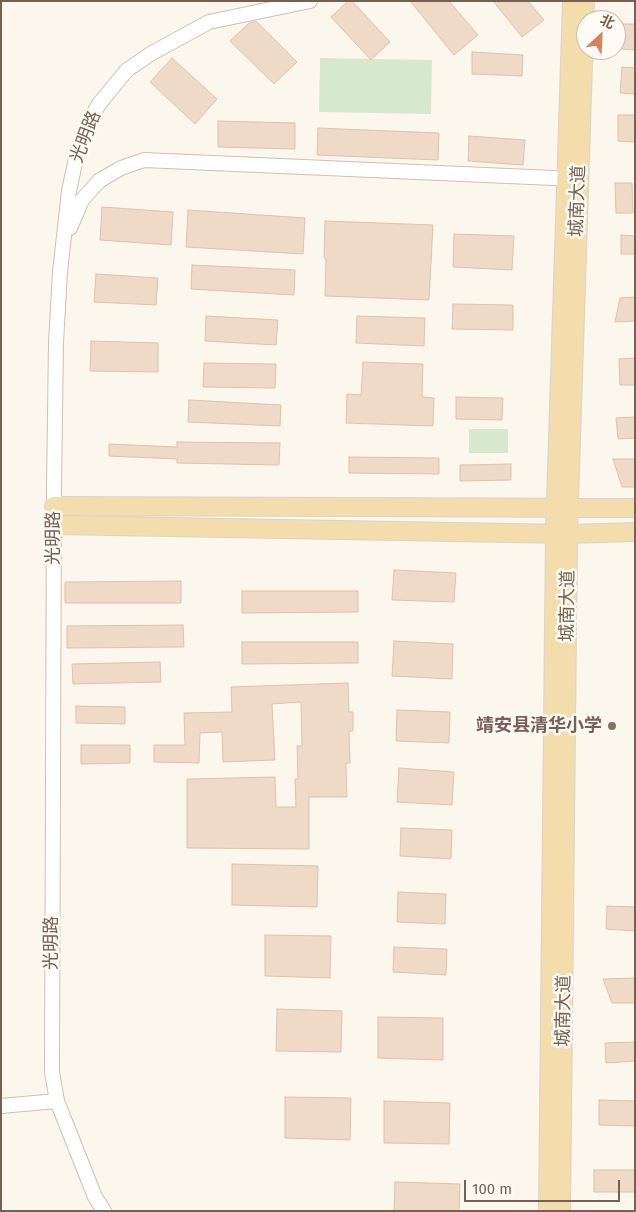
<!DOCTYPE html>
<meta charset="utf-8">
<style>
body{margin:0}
#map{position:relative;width:636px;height:1212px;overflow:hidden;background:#fcf7ed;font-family:"Fira Sans","Noto Sans SC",sans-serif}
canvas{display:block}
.frame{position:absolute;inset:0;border:2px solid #766051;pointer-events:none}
.north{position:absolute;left:576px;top:10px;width:50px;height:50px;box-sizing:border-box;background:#fefbf4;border:1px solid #c8bdb3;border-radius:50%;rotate:25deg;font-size:14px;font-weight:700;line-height:20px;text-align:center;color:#766051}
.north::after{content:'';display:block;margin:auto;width:18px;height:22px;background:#da805e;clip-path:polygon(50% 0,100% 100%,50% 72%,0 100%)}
.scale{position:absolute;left:464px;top:1180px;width:156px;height:22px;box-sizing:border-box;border:2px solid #766051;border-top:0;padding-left:6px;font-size:15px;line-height:18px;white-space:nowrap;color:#766051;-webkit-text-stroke:4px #fefbf4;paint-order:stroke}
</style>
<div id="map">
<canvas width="636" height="1212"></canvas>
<div class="frame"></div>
<div class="north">北</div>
<div class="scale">100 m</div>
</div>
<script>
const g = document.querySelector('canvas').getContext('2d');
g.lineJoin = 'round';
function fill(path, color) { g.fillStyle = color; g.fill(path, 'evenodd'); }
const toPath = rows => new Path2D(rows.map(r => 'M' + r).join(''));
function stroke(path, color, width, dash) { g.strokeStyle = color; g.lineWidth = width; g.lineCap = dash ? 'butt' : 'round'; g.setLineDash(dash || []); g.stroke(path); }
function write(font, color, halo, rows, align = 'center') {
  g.font = font + ' "Fira Sans","Noto Sans SC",sans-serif'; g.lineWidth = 5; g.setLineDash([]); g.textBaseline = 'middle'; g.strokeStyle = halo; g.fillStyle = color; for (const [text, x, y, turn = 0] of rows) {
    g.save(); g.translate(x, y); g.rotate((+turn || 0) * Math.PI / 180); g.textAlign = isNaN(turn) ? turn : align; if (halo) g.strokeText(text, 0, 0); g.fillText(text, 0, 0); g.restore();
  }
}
const green = toPath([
 [320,58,432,60,431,114,319,112],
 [469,429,508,429,508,453,469,453]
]);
const building = toPath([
 [348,1,352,1,390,42,371,60,331,17,348,1],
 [410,1,449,1,478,35,454,55,410,1],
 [493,1,528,1,544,20,522,37,493,1],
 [256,21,297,62,274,84,230,41,249,23,256,21],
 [623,24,635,24,635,50,621,49,623,24],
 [472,52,523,55,522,76,472,74,472,52],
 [172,58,217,99,195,124,150,82,172,58],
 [622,67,635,68,635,94,620,93,622,67],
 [618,115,635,115,635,142,618,141,618,115],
 [218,121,295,123,295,149,218,147,218,121],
 [318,128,439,133,438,160,317,155,318,128],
 [469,136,525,140,523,165,468,161,469,136],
 [615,183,632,183,633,213,616,213,615,183],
 [102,207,173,212,171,245,100,240,102,207],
 [188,210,305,218,303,254,186,247,188,210],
 [325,221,433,225,429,300,325,296,326,259,324,258,325,221],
 [454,234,514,236,512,270,453,267,454,234],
 [621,235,635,236,635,254,621,254,621,235],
 [192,265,295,270,294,295,191,289,192,265],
 [96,274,158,278,156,305,94,302,96,274],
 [635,297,635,321,615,322,620,298,635,297],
 [453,304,513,305,513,330,452,329,453,304],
 [206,316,278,320,276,345,205,341,206,316],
 [357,316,425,318,424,346,356,343,357,316],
 [91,341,158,343,158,372,90,371,91,341],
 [635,358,635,385,620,385,619,359,635,358],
 [363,362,423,364,422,397,434,398,433,426,346,423,347,394,361,395,363,362],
 [204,363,276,364,275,388,203,387,204,363],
 [456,397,503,398,502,420,456,419,456,397],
 [189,400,281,405,280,426,188,422,189,400],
 [635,417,635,438,618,439,616,418,635,417],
 [177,442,280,443,279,465,177,463,177,459,109,456,109,444,177,447,177,442],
 [349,457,439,458,439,474,349,473,349,457],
 [613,459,635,459,635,487,622,487,613,459],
 [511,464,511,480,460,481,460,465,511,464],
 [394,570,456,573,454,602,392,600,394,570],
 [181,581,181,603,65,603,65,582,181,581],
 [242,591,358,591,358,612,242,613,242,591],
 [183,625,184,647,67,648,67,626,183,625],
 [394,641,453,644,452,679,392,676,394,641],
 [242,642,358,642,358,663,242,664,242,642],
 [160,662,161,682,73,684,72,664,160,662],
 [348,683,349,712,353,712,353,731,349,731,350,763,346,763,347,797,309,797,309,849,187,848,187,779,275,777,276,807,296,807,295,779,298,779,297,746,302,746,301,702,272,704,275,760,223,762,222,732,200,733,199,763,154,762,154,745,185,745,184,713,232,712,231,687,348,683],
 [76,706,125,707,125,724,76,723,76,706],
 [397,710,450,712,449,743,396,741,397,710],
 [81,745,130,745,130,763,81,764,81,745],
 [399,768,454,772,452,805,397,802,399,768],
 [401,828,452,830,451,859,400,856,401,828],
 [232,864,318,866,317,907,232,905,232,864],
 [398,892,446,894,445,924,397,922,398,892],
 [607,906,635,907,635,931,606,929,607,906],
 [265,935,331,936,330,978,265,976,265,935],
 [394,947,447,949,446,975,393,972,394,947],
 [635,978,635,1003,612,1003,603,979,635,978],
 [277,1009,342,1011,341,1052,276,1051,277,1009],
 [378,1017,443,1018,443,1060,378,1058,378,1017],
 [635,1042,635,1061,606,1063,605,1043,635,1042],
 [285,1097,351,1098,350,1140,285,1138,285,1097],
 [599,1100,635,1101,635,1126,599,1125,599,1100],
 [384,1101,450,1103,449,1144,384,1143,384,1101],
 [594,1170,635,1170,635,1192,594,1192,594,1170],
 [395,1182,460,1184,459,1211,394,1211,395,1182]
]);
const minor = toPath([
 [70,228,82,200,99,181,121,168,144,160,576,179],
 [1,1106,57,1101],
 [104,1211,95,1197,57,1101,52,1072,54,489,56,342,60,272,69,191,78,149,89,122,99,104,127,70,152,53,209,22,310,1]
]);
const major = toPath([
 [54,506,635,508],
 [54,525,568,534,635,532],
 [548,1211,555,533,572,1],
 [561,1211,568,534,585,1]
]);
const markers = [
 [612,726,5,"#8d6e63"]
];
const streetNames = [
 ["光明路",86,137,-69],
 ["城南大道",578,201,-88],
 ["光明路",54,538,-90],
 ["城南大道",568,606,-89],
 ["光明路",52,943,-90],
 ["城南大道",564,1011,-89]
];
const educationNames = [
 ["靖安县清华小学",602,726]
];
fill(green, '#d6e9cc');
fill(building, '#efd9c7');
stroke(building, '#e0c1a9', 1);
stroke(minor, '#cec0b3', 16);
stroke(major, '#d9d2ce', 20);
stroke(minor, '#fff', 14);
stroke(major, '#f4ddac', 18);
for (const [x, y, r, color] of markers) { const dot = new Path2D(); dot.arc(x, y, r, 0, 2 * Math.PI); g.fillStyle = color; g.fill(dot); stroke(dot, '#fefbf4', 2); }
write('18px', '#766051', '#fefbf4', streetNames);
write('bold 18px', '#785e54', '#fefbf4', educationNames, 'right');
</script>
